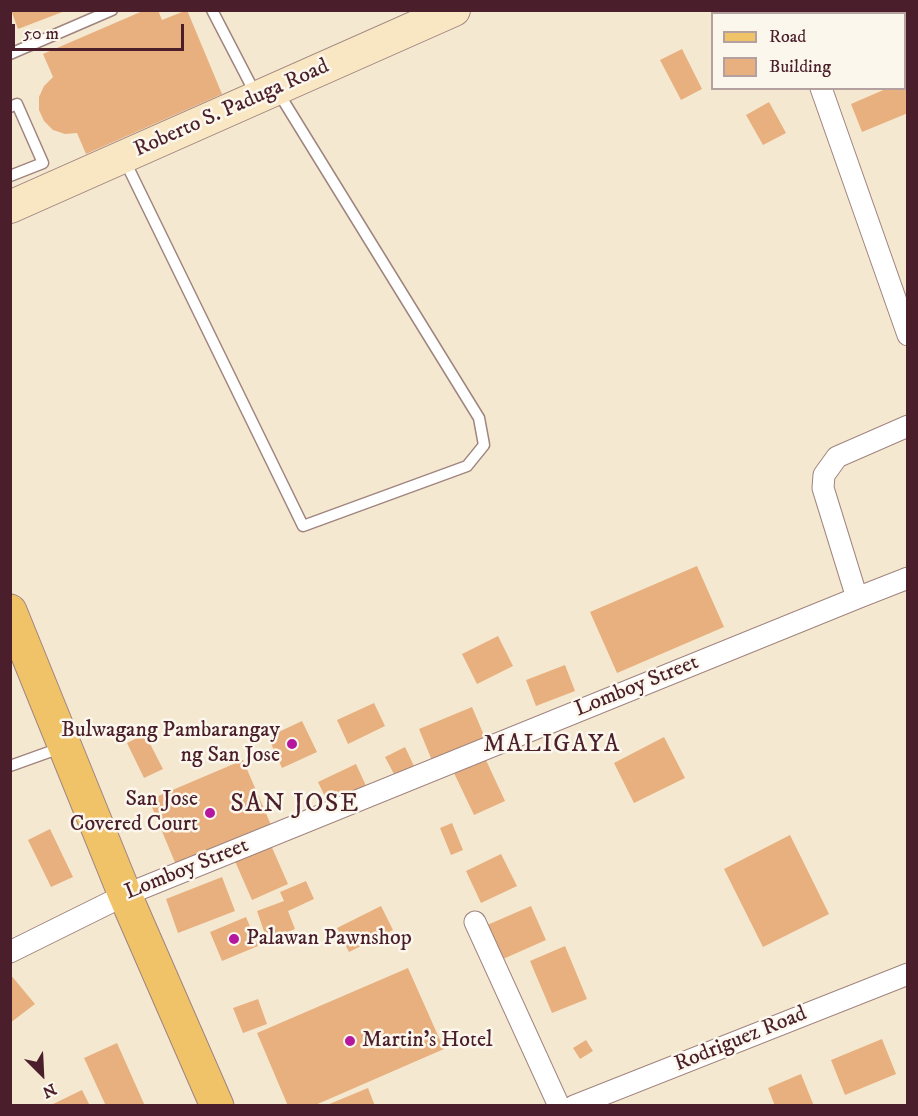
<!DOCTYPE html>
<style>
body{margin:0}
#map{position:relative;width:918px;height:1116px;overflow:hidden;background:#f5e8d1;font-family:"IM FELL DW Pica",serif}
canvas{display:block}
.frame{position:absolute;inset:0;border:12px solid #4a1f2b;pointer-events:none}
.legend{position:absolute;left:711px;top:12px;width:195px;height:78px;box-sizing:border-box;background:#fbf7ec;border:2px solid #b4a19f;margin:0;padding:8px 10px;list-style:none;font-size:18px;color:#4a1f2b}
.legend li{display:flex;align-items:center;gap:12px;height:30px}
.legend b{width:30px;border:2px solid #b4a19f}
.north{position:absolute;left:12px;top:1044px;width:60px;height:60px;-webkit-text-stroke:4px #fbf7ec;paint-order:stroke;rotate:156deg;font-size:16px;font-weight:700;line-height:24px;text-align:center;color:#4a1f2b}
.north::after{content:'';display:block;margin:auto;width:21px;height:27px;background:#4a1f2b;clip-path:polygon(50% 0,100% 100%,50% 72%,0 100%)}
.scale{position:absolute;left:12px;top:24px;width:172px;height:27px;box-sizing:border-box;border:3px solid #4a1f2b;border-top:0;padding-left:8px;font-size:18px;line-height:21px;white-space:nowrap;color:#4a1f2b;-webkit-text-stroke:4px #fbf7ec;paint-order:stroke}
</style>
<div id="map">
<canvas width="918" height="1116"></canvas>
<div class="frame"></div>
<ul class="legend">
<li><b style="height:8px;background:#f0c369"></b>Road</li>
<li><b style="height:16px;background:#e7b07e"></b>Building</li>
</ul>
<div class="north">N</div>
<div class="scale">50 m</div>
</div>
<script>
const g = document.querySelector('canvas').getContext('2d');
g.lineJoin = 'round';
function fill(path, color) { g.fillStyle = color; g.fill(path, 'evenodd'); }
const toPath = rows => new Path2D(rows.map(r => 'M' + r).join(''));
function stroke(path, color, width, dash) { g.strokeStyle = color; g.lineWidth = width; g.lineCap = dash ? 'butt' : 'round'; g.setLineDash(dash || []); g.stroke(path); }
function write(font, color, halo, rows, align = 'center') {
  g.font = font + ' "IM FELL DW Pica",serif'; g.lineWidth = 5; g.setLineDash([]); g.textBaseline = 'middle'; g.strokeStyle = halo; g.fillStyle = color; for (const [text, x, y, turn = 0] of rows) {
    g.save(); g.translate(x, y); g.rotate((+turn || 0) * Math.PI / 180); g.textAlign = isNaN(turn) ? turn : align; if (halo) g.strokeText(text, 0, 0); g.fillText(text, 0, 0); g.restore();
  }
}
const building = toPath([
 [11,10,65,10,65,11,18,29],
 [145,10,158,10,162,20,187,10,222,94,86,154,77,133,65,134,53,130,44,121,39,110,39,97,44,86,53,77,43,54],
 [819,10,882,10,883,13,821,14],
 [682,49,702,89,681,100,660,60],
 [908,81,908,113,862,132,851,104,888,88,904,88,904,82],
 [769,102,786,133,763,145,746,115],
 [697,566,724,627,617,673,590,612],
 [498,636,513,666,477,684,462,654],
 [565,665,575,691,536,706,526,680],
 [374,703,385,726,348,744,337,720],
 [472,707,486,740,433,763,419,729],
 [302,721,317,752,282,768,268,737],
 [145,734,163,769,144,778,127,743],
 [664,737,685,778,634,803,614,763],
 [405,747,414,766,395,776,385,757],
 [485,758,505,801,474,815,454,773],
 [243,760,271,825,176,865,149,800],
 [356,764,367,788,329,805,318,782],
 [452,823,463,850,451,855,440,828],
 [50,829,73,877,51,887,28,840],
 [790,835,829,914,763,947,724,869],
 [270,843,288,884,252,900,234,859],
 [501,854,517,886,481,903,466,871],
 [222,877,235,911,178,933,166,899],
 [306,881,314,899,288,911,295,929,267,940,257,911,284,901,280,892],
 [381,906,393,930,349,952,337,928],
 [531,906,546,940,494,963,478,929],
 [246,917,258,946,222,961,210,932],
 [565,946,587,999,552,1013,530,961],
 [408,968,444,1049,313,1106,288,1106,257,1033],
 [10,974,35,1004,10,1023],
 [258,999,267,1024,243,1033,233,1008],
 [882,1039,896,1074,845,1095,831,1060],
 [586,1040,593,1051,580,1059,573,1048],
 [117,1043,145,1106,106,1106,84,1058],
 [801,1074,814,1106,775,1106,768,1088],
 [368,1088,375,1106,327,1106,327,1105],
 [82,1090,90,1106,49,1106]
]);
const lane = toPath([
 [212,10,256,95],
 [10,54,112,10],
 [10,107,17,104,43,163,10,176],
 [124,159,303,526,467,466,484,445,479,418,278,92],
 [10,766,63,747]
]);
const street = toPath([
 [794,10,795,14],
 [821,88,908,335],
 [857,598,908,578],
 [475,922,559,1106],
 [10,952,125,895,857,598,823,488,824,475,837,457,908,426],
 [574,1106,908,974]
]);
const secondary = toPath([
 [10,207,454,10]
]);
const primary = toPath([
 [10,611,125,895,217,1106]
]);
const markers = [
 [292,744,6,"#b5179e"],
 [210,813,6,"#b5179e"],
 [234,939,6,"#b5179e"],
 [350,1041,6,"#b5179e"]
];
const streetNames = [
 ["Roberto S. Paduga Road",232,109,-24],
 ["Lomboy Street",637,687,-22],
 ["Lomboy Street",187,870,-22],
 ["Rodriguez Road",741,1040,-22]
];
const poiNames = [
 ["Bulwagang Pambarangay",280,731],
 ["ng San Jose",280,756],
 ["San Jose",198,800],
 ["Covered Court",198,825],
 ["Palawan Pawnshop",246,939,"left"],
 ["Martin's Hotel",362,1041,"left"]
];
const neighbourhoodNames = [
 ["MALIGAYA",552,746]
];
const quarterNames = [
 ["SAN JOSE",295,806]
];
fill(building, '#e7b07e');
stroke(lane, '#a0847e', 13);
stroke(street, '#a0847e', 23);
stroke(secondary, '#a0847e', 34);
stroke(primary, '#a0847e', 35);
stroke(lane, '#fff', 10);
stroke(street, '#fff', 21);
stroke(secondary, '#f9e7c3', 32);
stroke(primary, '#f0c369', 33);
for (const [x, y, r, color] of markers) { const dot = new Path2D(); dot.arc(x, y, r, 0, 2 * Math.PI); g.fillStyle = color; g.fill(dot); stroke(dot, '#fbf7ec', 2); }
write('22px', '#4a1f2b', '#fbf7ec', streetNames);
write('22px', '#4a1f2b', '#fbf7ec', poiNames, 'right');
g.letterSpacing = '1.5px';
write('24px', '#4a1f2b', '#fbf7ec', neighbourhoodNames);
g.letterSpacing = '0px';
g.letterSpacing = '1.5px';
write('26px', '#4a1f2b', '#fbf7ec', quarterNames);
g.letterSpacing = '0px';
</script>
